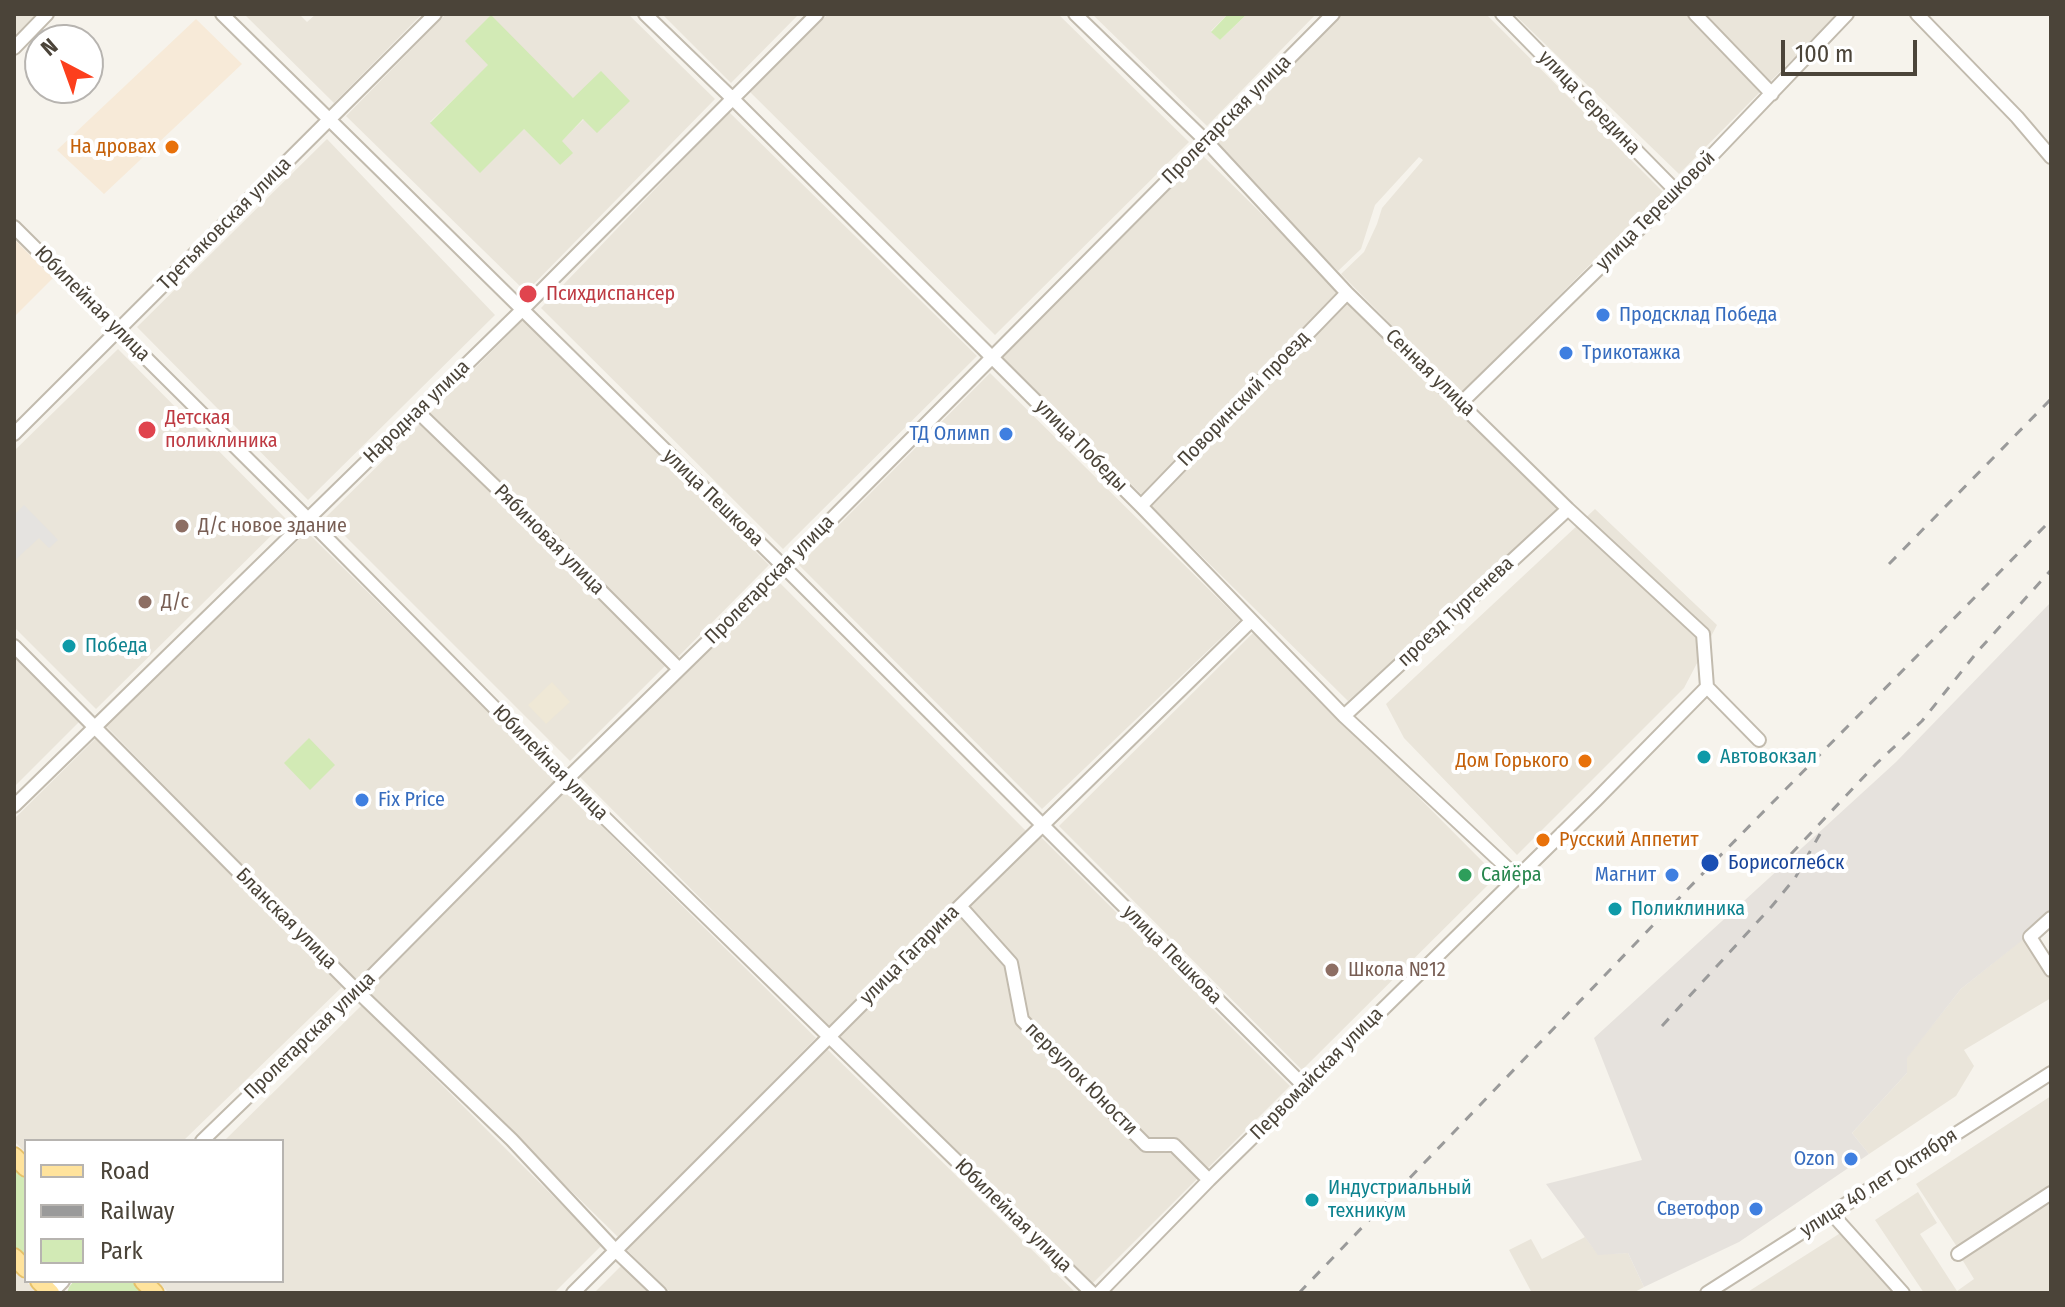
<!DOCTYPE html>
<meta charset="utf-8">
<style>
body{margin:0}
#map{position:relative;width:2065px;height:1307px;overflow:hidden;background:#f6f3ec;font-family:"Fira Sans Condensed",sans-serif}
canvas{display:block}
.frame{position:absolute;inset:0;border:16px solid #4b4439;pointer-events:none}
.legend{position:absolute;left:24px;top:1139px;width:260px;height:144px;box-sizing:border-box;background:#fff;border:2px solid #b7b4b0;margin:0;padding:10px 14px;list-style:none;font-size:24px;color:#4b4439}
.legend li{display:flex;align-items:center;gap:16px;height:40px}
.legend b{width:40px;border:2px solid #b7b4b0}
.north{position:absolute;left:24px;top:24px;width:80px;height:80px;box-sizing:border-box;background:#fff;border:2px solid #b7b4b0;border-radius:50%;rotate:319deg;font-size:22px;font-weight:700;line-height:32px;text-align:center;color:#4b4439}
.north::after{content:'';display:block;margin:auto;width:28px;height:36px;background:#fc3f1d;clip-path:polygon(50% 0,100% 100%,50% 72%,0 100%)}
.scale{position:absolute;left:1781px;top:40px;width:136px;height:36px;box-sizing:border-box;border:4px solid #4b4439;border-top:0;padding-left:10px;font-size:24px;line-height:28px;white-space:nowrap;color:#4b4439;-webkit-text-stroke:6px #fff;paint-order:stroke}
</style>
<div id="map">
<canvas width="2065" height="1307"></canvas>
<div class="frame"></div>
<ul class="legend">
<li><b style="height:10px;background:#ffe39c"></b>Road</li>
<li><b style="height:10px;background:#9a9a9a"></b>Railway</li>
<li><b style="height:22px;background:#d2eab5"></b>Park</li>
</ul>
<div class="north">N</div>
<div class="scale">100 m</div>
</div>
<script>
const g = document.querySelector('canvas').getContext('2d');
g.lineJoin = 'round';
function fill(path, color) { g.fillStyle = color; g.fill(path, 'evenodd'); }
const toPath = rows => new Path2D(rows.map(r => 'M' + r).join(''));
function stroke(path, color, width, dash) { g.strokeStyle = color; g.lineWidth = width; g.lineCap = dash ? 'butt' : 'round'; g.setLineDash(dash || []); g.stroke(path); }
function write(font, color, halo, rows, align = 'center') {
  g.font = font + ' "Fira Sans Condensed",sans-serif'; g.lineWidth = 8; g.setLineDash([]); g.textBaseline = 'middle'; g.strokeStyle = halo; g.fillStyle = color; for (const [text, x, y, turn = 0] of rows) {
    g.save(); g.translate(x, y); g.rotate((+turn || 0) * Math.PI / 180); g.textAlign = isNaN(turn) ? turn : align; if (halo) g.strokeText(text, 0, 0); g.fillText(text, 0, 0); g.restore();
  }
}
const residential = toPath([
 [14,14,38,14,14,38],
 [244,14,299,14,307,22,316,14,422,14,334,103],
 [446,14,628,14,715,99,526,292,346,116],
 [489,65,573,98,598,132,584,119,561,141,560,165,524,129,430,122],
 [662,14,799,14,731,83],
 [828,14,1058,14,1189,142,995,335,750,92],
 [1092,14,1228,14,1211,31,1220,40,1247,14,1316,14,1207,126],
 [1340,14,1486,14,1663,192,1460,394,1341,274,1364,252,1377,224,1382,208,1423,160,1419,157,1375,205,1361,249,1338,271,1211,143],
 [1514,14,1837,14,1679,174],
 [729,112,977,356,783,549,541,308],
 [327,139,495,315,308,500,137,327],
 [1201,154,1343,294,1143,496,1001,356],
 [1347,298,1560,510,1348,701,1150,505],
 [523,320,769,565,674,661,427,416],
 [118,349,287,520,96,709,14,627,14,451],
 [990,373,1240,620,1042,809,799,565],
 [424,420,667,664,570,761,326,517],
 [1595,509,1717,625,1684,688,1517,855,1404,738,1386,704],
 [307,532,558,780,359,984,105,725],
 [778,581,1026,831,828,1027,580,777],
 [1254,632,1497,876,1302,1070,1059,826],
 [14,655,81,720,14,787],
 [97,737,342,987,183,1141,26,1141,26,1153,14,1141,14,819],
 [566,791,816,1038,619,1238,368,991],
 [1038,834,1290,1086,1204,1172,1174,1141,1148,1144,1023,1017,1012,962,967,907],
 [961,913,1009,966,1020,1025,1145,1147,1173,1146,1201,1175,1090,1286,838,1034],
 [2025,937,2051,977,2051,998,1964,1050,1974,1066,1956,1096,1869,1154,1852,1133,1907,1073,1906,1058,1961,989],
 [362,1005,602,1245,554,1293,169,1293,157,1281,282,1281,282,1141,224,1141],
 [825,1047,1076,1293,671,1293,627,1250],
 [2051,1096,2051,1190,1959,1250,1916,1184],
 [1918,1192,1937,1223,1920,1234,1957,1291,1974,1279,1960,1256,2051,1197,2051,1293,1924,1293,1875,1220],
 [1842,1232,1896,1293,1746,1293],
 [1585,1237,1598,1254,1628,1253,1644,1287,1633,1293,1532,1293,1509,1250,1531,1239,1542,1259],
 [624,1263,654,1293,594,1293],
 [14,1270,38,1293,14,1293]
]);
const commercial = toPath([
 [196,19,242,64,104,194,57,150],
 [14,239,53,278,14,317]
]);
const industrial = toPath([
 [2051,602,2051,913,2025,938,1961,989,1907,1058,1907,1073,1852,1133,1869,1154,1739,1242,1644,1287,1628,1253,1598,1255,1546,1184,1642,1160,1594,1038,1896,762]
]);
const education = toPath([
 [552,682,570,702,546,724,528,705]
]);
const green = toPath([
 [1228,14,1247,14,1220,40,1211,32],
 [491,15,573,98,601,71,630,101,597,133,583,119,562,141,573,153,560,165,524,129,480,173,430,123,488,65,465,41],
 [309,738,335,765,310,790,284,763],
 [14,1165,26,1177,26,1260,14,1249],
 [74,1281,134,1281,146,1293,67,1293,69,1287]
]);
const parking = toPath([
 [24,505,58,540,49,548,39,538,14,561,14,515]
]);
const minor = toPath([
 [222,14,784,567,1304,1086],
 [645,14,733,99,1141,506,1344,716,1517,877],
 [1075,14,1206,141,1347,293,1568,509,1703,634,1707,687,1759,740],
 [1502,14,1677,192],
 [1695,14,1772,94],
 [1917,14,2017,117,2051,157],
 [14,48,47,14],
 [14,227,307,518,566,780,1092,1293],
 [1461,403,1677,192,1847,14],
 [418,412,535,525,679,669],
 [14,434,435,14],
 [1141,506,1347,293],
 [14,646,357,991,512,1140,616,1251,660,1293],
 [1344,716,1568,509],
 [14,806,522,310,817,14],
 [960,906,1011,963,1022,1020,1146,1145,1174,1145,1209,1180],
 [2051,918,2030,937,2051,970],
 [202,1141,357,991,566,780,784,567,1333,14],
 [1832,1214,1903,1293],
 [1958,1254,2051,1193],
 [51,1293,63,1281],
 [573,1293,960,906,1251,621],
 [1099,1293,1209,1180,1596,800,1707,687],
 [1707,1293,2051,1073]
]);
const major = toPath([
 [14,1156,26,1168],
 [14,1257,26,1269],
 [39,1281,51,1293],
 [143,1281,155,1293]
]);
const rail = toPath([
 [1889,564,2051,399],
 [1791,854,1876,764,1922,721,1978,651,2051,570],
 [1662,1026,1772,906,1795,878,1820,834],
 [1299,1293,1711,865,2051,520]
]);
const markers = [
 [172,147,8,"#e8710a"],
 [528,294,10,"#e0444e"],
 [1603,315,8,"#3f7fe0"],
 [1566,353,8,"#3f7fe0"],
 [147,430,10,"#e0444e"],
 [1006,434,8,"#3f7fe0"],
 [182,526,8,"#8d6e63"],
 [145,602,8,"#8d6e63"],
 [69,646,8,"#0f9aa8"],
 [1704,757,8,"#0f9aa8"],
 [1585,761,8,"#e8710a"],
 [362,800,8,"#3f7fe0"],
 [1543,840,8,"#e8710a"],
 [1710,863,10,"#1a4fb4"],
 [1465,875,8,"#2e9e5b"],
 [1672,875,8,"#3f7fe0"],
 [1615,909,8,"#0f9aa8"],
 [1332,970,8,"#8d6e63"],
 [1851,1159,8,"#3f7fe0"],
 [1312,1200,8,"#0f9aa8"],
 [1756,1209,8,"#3f7fe0"]
];
const streetNames = [
 ["улица Середина",1589,103,46],
 ["Пролетарская улица",1227,120,-45],
 ["улица Терешковой",1656,211,-45],
 ["Третьяковская улица",225,224,-45],
 ["Юбилейная улица",92,304,45],
 ["Сенная улица",1430,373,44],
 ["Поворинский проезд",1244,399,-46],
 ["Народная улица",417,412,-44],
 ["улица Победы",1081,446,45],
 ["улица Пешкова",713,498,44],
 ["Рябиновая улица",549,540,45],
 ["Пролетарская улица",770,580,-45],
 ["проезд Тургенева",1456,612,-43],
 ["Юбилейная улица",550,763,45],
 ["Бланская улица",286,919,45],
 ["улица Гагарина",910,955,-45],
 ["улица Пешкова",1172,955,45],
 ["Пролетарская улица",310,1036,-44],
 ["Первомайская улица",1317,1074,-45],
 ["переулок Юности",1081,1079,45],
 ["улица 40 лет Октября",1879,1183,-33],
 ["Юбилейная улица",1013,1216,44]
];
const foodNames = [
 ["На дровах",156,147],
 ["Дом Горького",1569,761],
 ["Русский Аппетит",1559,840,"left"]
];
const healthNames = [
 ["Психдиспансер",546,294],
 ["Детская",165,418],
 ["поликлиника",165,441]
];
const shopNames = [
 ["Продсклад Победа",1619,315,"left"],
 ["Трикотажка",1582,353,"left"],
 ["ТД Олимп",990,434],
 ["Fix Price",378,800,"left"],
 ["Магнит",1656,875],
 ["Ozon",1835,1159],
 ["Светофор",1740,1209]
];
const educationNames = [
 ["Д/с новое здание",198,526],
 ["Д/с",161,602],
 ["Школа №12",1348,970]
];
const cultureNames = [
 ["Победа",85,646],
 ["Автовокзал",1720,757],
 ["Поликлиника",1631,909],
 ["Индустриальный",1328,1188],
 ["техникум",1328,1211]
];
const transitNames = [
 ["Борисоглебск",1728,863]
];
const leisureNames = [
 ["Сайёра",1481,875]
];
fill(residential, '#eae5da');
fill(commercial, '#f7ead8');
fill(industrial, '#e6e2dd');
fill(education, '#efe8d6');
fill(green, '#d2eab5');
fill(parking, '#e5e3e0');
stroke(minor, '#c2bbae', 16);
stroke(major, '#e6c16a', 20);
stroke(minor, '#fff', 12);
stroke(major, '#ffe39c', 16);
stroke(rail, '#9a9a9a', 3, [10, 10]);
for (const [x, y, r, color] of markers) { const dot = new Path2D(); dot.arc(x, y, r, 0, 2 * Math.PI); g.fillStyle = color; g.fill(dot); stroke(dot, '#fff', 3); }
write('20px', '#4b4439', '#fff', streetNames);
write('20px', '#c56008', '#fff', foodNames, 'right');
write('20px', '#be3a42', '#fff', healthNames, 'left');
write('20px', '#366cbe', '#fff', shopNames, 'right');
write('20px', '#785e54', '#fff', educationNames, 'left');
write('20px', '#0d838f', '#fff', cultureNames, 'left');
write('20px', '#164399', '#fff', transitNames, 'left');
write('20px', '#27864d', '#fff', leisureNames, 'left');
</script>
